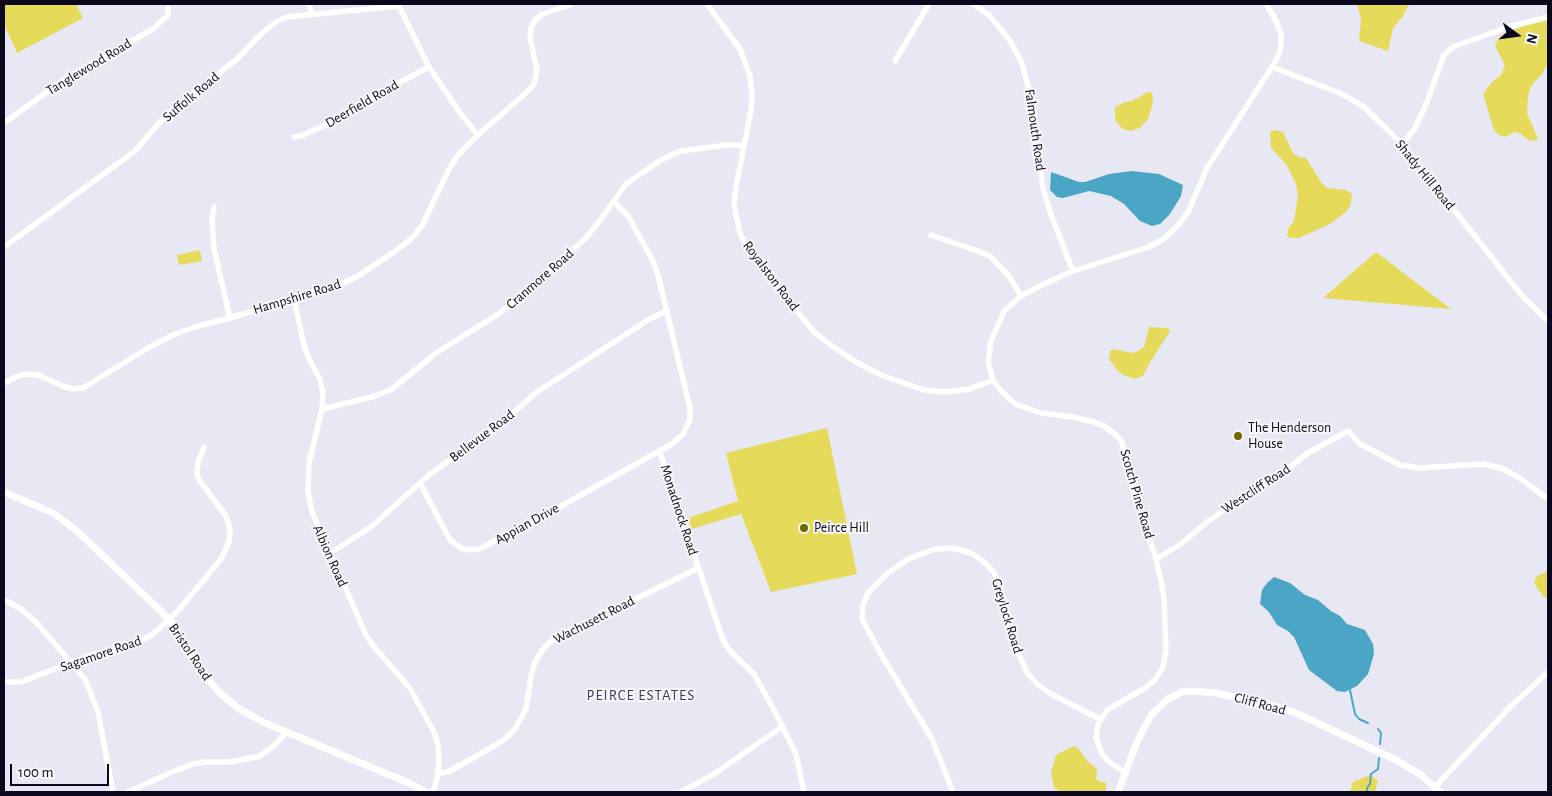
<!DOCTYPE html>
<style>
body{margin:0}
#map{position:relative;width:1552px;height:796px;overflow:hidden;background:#e8e8f5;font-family:"Alegreya Sans",sans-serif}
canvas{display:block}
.frame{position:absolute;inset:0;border:5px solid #0a081d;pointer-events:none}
.north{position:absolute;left:1492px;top:10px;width:50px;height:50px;-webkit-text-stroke:4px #f7f7f7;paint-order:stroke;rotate:104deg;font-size:14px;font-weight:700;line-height:20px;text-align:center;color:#0a081d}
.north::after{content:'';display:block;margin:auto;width:18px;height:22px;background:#0a081d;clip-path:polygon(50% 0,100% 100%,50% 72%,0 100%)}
.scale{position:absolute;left:10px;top:764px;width:99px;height:22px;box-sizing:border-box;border:2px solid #0a081d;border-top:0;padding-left:6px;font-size:15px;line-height:18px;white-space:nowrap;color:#0a081d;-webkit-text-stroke:4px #f7f7f7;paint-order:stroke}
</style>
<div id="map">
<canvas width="1552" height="796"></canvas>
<div class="frame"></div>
<div class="north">N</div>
<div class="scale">100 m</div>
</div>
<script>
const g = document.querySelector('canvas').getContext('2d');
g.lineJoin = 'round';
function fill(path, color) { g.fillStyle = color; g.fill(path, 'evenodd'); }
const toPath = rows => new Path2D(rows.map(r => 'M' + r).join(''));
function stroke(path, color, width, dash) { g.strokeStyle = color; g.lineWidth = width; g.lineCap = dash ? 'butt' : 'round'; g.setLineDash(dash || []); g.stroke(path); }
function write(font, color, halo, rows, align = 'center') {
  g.font = font + ' "Alegreya Sans",sans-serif'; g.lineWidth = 4; g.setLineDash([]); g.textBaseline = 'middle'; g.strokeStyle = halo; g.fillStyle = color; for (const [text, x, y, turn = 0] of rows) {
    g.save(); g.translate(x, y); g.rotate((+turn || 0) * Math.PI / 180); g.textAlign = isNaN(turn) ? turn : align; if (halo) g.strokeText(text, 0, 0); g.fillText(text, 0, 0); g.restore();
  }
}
const green = toPath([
 [4,4,76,4,83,18,17,53,4,24],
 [1357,4,1409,4,1403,16,1393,28,1388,51,1359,41,1361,18],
 [1548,20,1548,62,1543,73,1531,86,1528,96,1527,113,1538,139,1535,141,1528,140,1521,134,1514,132,1506,137,1499,135,1494,130,1483,94,1492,82,1501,75,1505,65,1495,46,1499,37,1504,33,1519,28,1529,21],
 [1148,92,1151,92,1153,96,1152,107,1148,119,1140,128,1130,131,1123,129,1117,123,1115,117,1115,107,1125,102,1132,101],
 [1275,130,1283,132,1293,153,1299,157,1306,158,1321,182,1327,188,1346,190,1352,194,1351,203,1347,211,1330,224,1299,238,1291,238,1287,236,1288,229,1294,221,1298,196,1296,184,1286,164,1271,148,1270,132],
 [200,250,202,261,179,265,177,255],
 [1376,252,1451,309,1323,298],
 [1149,327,1168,328,1170,331,1149,364,1143,376,1135,379,1123,375,1117,370,1109,359,1110,352,1112,349,1133,353,1138,351,1144,347],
 [827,428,857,574,771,592,741,514,692,529,688,518,738,501,726,453],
 [1548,571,1548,598,1547,599,1542,595,1534,583,1537,576],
 [1073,746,1078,748,1087,761,1096,768,1097,770,1096,780,1106,783,1106,792,1061,792,1054,787,1051,773,1056,755],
 [1370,775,1378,780,1375,792,1350,792,1353,782]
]);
const water = toPath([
 [1132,171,1159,174,1183,185,1181,196,1170,214,1160,224,1152,226,1140,221,1124,204,1111,196,1089,191,1063,198,1057,197,1050,190,1051,172,1079,182,1085,182,1109,174],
 [1274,577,1290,583,1305,595,1318,600,1331,611,1340,616,1347,624,1365,630,1373,644,1374,654,1368,674,1357,686,1345,692,1337,691,1309,670,1294,637,1288,631,1277,625,1269,612,1260,604,1262,590,1267,583]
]);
const stream = toPath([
 [1350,690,1355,714,1359,719,1368,723],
 [1378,729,1381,733,1380,744],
 [1367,792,1367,788,1370,784,1371,774,1378,769,1379,758]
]);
const minor = toPath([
 [309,4,312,14],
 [707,4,740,49,750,76,752,95,751,110,736,187,734,205,740,233,745,243,769,277,815,333,832,346,856,362,881,375,924,390,945,392,970,389,993,380],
 [973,4,989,15,1009,39,1022,63,1033,105,1043,188,1051,215,1073,271],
 [399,6,429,67,460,113,478,135],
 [895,61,929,4],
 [1272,67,1342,94,1364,107,1402,144,1523,297,1548,321],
 [4,123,66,78,153,29,168,15,168,8],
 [294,137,301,136,339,119,391,87,429,67],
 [1402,144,1414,130,1425,107,1444,55,1453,47,1505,28,1548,17],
 [214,207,212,219,214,249,230,318],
 [931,235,972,249,990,256,1009,276,1021,296],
 [4,247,135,151,165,116,237,59,260,35,277,21,287,17,399,6,401,4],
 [294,299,304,345,309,359,320,379,323,393,322,409,309,463,308,491,312,512,366,635,375,648,409,687,434,732,438,745,439,763,437,779,433,792],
 [4,383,16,377,25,374,38,375,63,386,73,389,83,388,148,348,173,335,198,326,230,318,337,286,358,276,394,252,410,240,422,226,448,171,458,155,478,135,529,90,534,84,537,70,530,37,531,28,535,20,543,14,572,4],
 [322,409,372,397,392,389,436,353,500,313,585,239,601,219,626,184,661,160,681,151,727,145,744,145],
 [659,450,723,640,730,651,754,674,773,708,796,754,804,792],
 [420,483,450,540,461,548,470,550,479,549,538,519,672,444,683,434,690,420,690,408,658,275,652,259,628,216,614,202],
 [329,554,372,526,430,474,496,428,537,392,648,320,666,311],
 [1156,559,1181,544,1207,522,1230,506,1281,474,1308,453,1348,431,1360,444,1400,465,1419,468,1483,464,1501,468,1518,477,1548,499],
 [4,600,21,609,36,622,85,679,98,712,113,792],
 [4,682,21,682,91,655,134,645,153,634,178,611,221,559,229,542,230,529,226,516,200,481,197,474,198,462,204,447],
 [1125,772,1109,762,1102,754,1096,738,1098,724,1107,710,1145,688,1155,680,1163,667,1166,651,1164,598,1161,581,1156,559,1131,482,1122,442,1117,436,1104,426,1094,422,1073,417,1041,413,1015,404,1001,391,993,380,988,362,991,341,1004,311,1021,296,1042,285,1073,271,1149,247,1164,239,1178,225,1188,212,1207,168,1272,67,1279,54,1281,45,1281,34,1274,17,1266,4],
 [438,774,450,771,489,749,505,739,515,729,526,709,531,676,535,662,543,649,551,641,698,568],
 [1435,787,1510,707,1548,672],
 [128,792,172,772,193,764,205,762,230,762,260,756,276,744,286,732],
 [681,792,714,774,783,726],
 [953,792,932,739,882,656,862,619,863,605,868,593,888,573,910,558,935,549,952,548,971,553,983,561,993,571,999,582,1016,648,1028,674,1038,685,1051,694,1100,719]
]);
const tertiary = toPath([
 [4,492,53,513,76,530,167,617,176,629,203,674,220,693,238,708,265,723,409,783,426,792],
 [1118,792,1137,742,1151,715,1168,699,1182,692,1194,691,1215,693,1266,703,1296,713,1396,760,1421,775,1440,792]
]);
const markers = [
 [1238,436,5,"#706900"],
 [804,528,5,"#706900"]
];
const streetNames = [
 ["Tanglewood Road",89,67,-31],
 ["Suffolk Road",191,97,-40],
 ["Deerfield Road",362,104,-30],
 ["Falmouth Road",1035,130,82],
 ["Shady Hill Road",1425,175,51],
 ["Royalston Road",771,276,53],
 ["Cranmore Road",540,279,-41],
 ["Hampshire Road",297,297,-17],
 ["Bellevue Road",482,436,-37],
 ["Westcliff Road",1256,489,-33],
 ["Scotch Pine Road",1137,494,74],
 ["Monadnock Road",679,510,72],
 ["Appian Drive",527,524,-29],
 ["Albion Road",330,556,66],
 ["Greylock Road",1007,616,73],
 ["Wachusett Road",594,620,-27],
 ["Bristol Road",190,652,56],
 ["Sagamore Road",101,654,-19],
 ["Cliff Road",1260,704,15]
];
const poiNames = [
 ["The Henderson",1248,428],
 ["House",1248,444],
 ["Peirce Hill",814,528]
];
const neighbourhoodNames = [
 ["PEIRCE ESTATES",641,695]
];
fill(green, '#e5da5a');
fill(water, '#4ba5c5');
stroke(stream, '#4ba5c5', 2);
stroke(minor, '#fff', 5.5);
stroke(tertiary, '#fff', 7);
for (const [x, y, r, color] of markers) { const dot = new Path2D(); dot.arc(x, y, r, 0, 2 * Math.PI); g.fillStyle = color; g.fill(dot); stroke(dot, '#f7f7f7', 2); }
write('14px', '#0a081d', '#f7f7f7', streetNames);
write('14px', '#0a081d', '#f7f7f7', poiNames, 'left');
g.letterSpacing = '1px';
write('15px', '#3b386b', '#f7f7f7', neighbourhoodNames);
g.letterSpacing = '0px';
</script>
